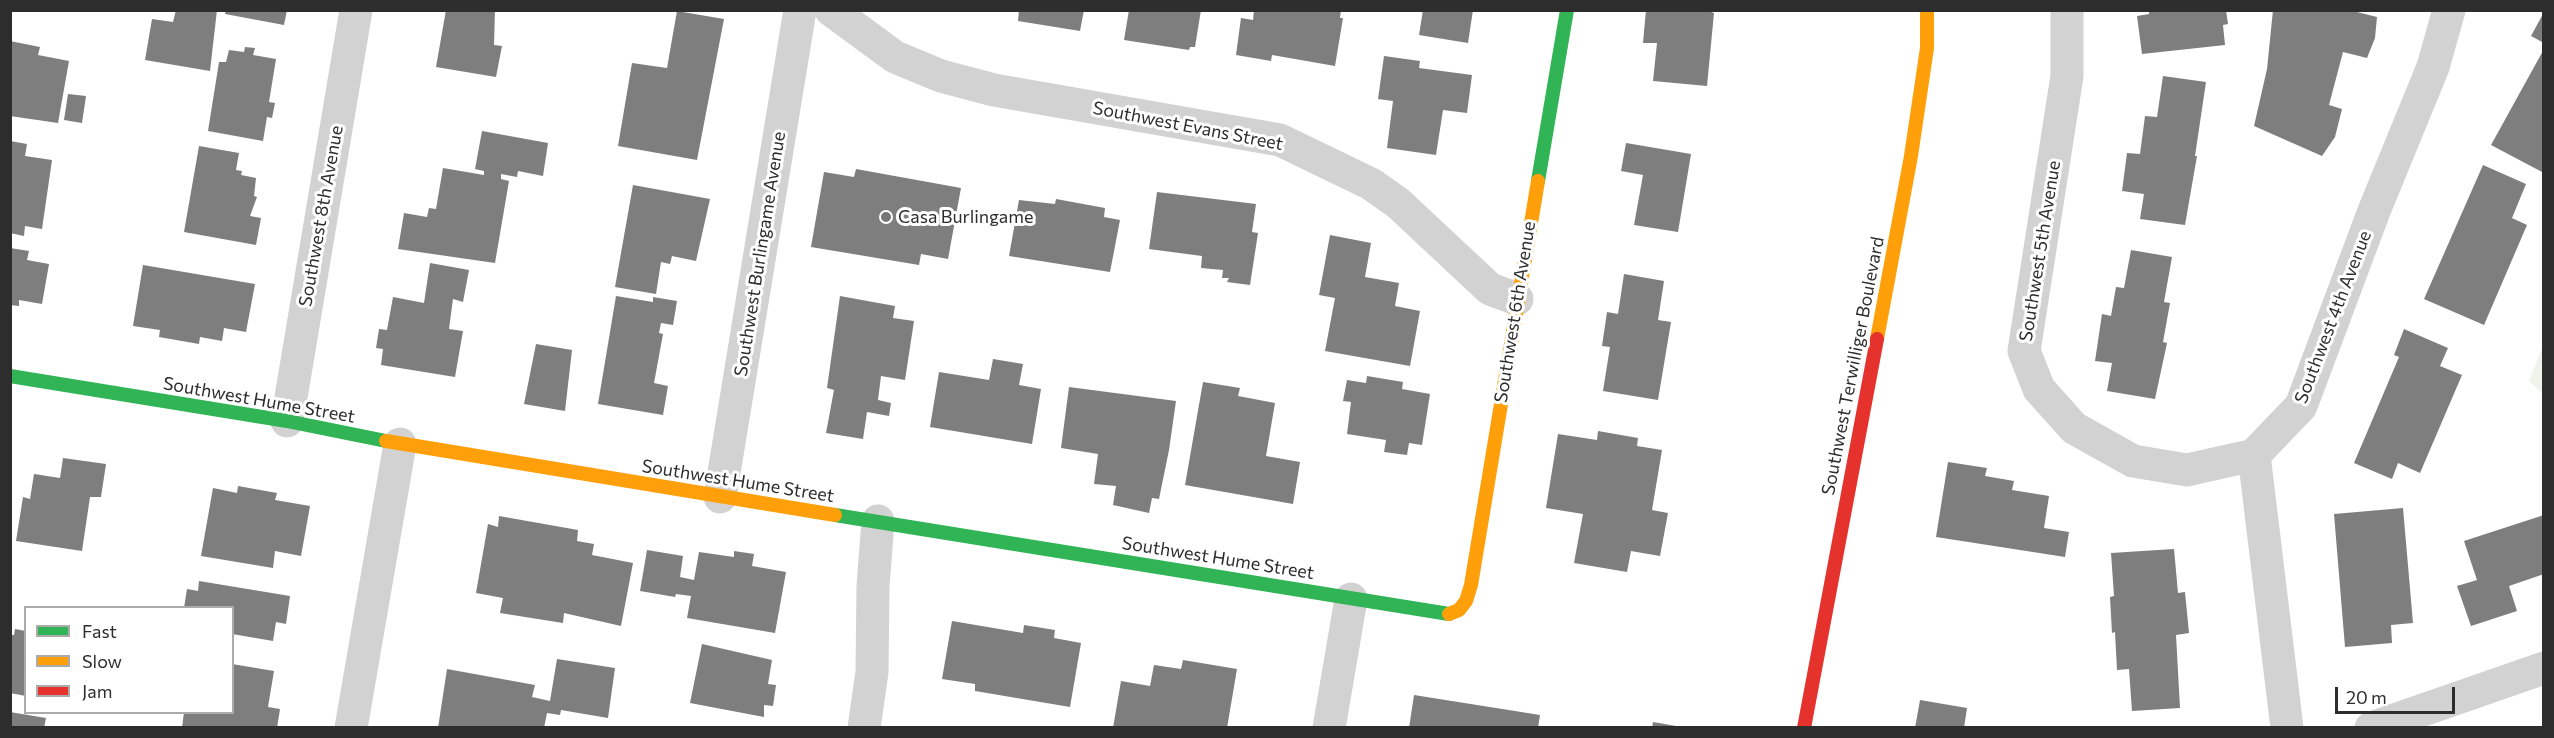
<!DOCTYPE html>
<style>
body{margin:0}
#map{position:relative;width:2554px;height:738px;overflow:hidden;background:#fff;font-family:Commissioner,sans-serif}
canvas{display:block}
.frame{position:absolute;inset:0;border:12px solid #2d2d2d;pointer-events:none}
.legend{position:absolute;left:24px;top:606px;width:210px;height:108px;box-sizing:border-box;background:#fff;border:2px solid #ababab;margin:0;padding:8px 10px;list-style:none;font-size:18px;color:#2d2d2d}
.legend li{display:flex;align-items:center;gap:12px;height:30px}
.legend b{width:30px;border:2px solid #ababab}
.scale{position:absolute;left:2335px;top:687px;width:120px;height:27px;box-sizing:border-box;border:3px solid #2d2d2d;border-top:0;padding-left:8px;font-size:18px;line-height:21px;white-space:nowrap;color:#2d2d2d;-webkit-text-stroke:4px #fff;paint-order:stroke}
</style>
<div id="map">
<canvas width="2554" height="738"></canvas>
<div class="frame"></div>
<ul class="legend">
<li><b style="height:8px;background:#30b455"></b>Fast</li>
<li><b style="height:8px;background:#ff9f0a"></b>Slow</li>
<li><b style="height:8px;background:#e5322d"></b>Jam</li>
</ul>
<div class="scale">20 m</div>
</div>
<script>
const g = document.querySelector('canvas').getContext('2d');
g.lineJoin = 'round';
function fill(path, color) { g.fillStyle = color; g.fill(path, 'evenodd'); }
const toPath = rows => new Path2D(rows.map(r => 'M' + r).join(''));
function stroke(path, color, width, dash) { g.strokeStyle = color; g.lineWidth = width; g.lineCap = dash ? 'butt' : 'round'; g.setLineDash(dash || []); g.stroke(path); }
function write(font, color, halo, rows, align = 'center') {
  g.font = font + ' Commissioner,sans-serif'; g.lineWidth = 6; g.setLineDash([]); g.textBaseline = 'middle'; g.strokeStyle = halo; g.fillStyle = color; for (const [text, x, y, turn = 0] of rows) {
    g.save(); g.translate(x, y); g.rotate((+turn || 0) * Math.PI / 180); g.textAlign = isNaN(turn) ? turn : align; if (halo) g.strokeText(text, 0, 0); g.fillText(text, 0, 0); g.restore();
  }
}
const green = toPath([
 [2543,346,2543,394,2529,381]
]);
const building = toPath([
 [176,10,217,10,210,71,145,60,152,19,173,22],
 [226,10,287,10,284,25,225,14],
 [446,10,495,10,494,45,502,46,496,77,436,67],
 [1019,10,1084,10,1080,31,1018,21],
 [1129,10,1201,10,1195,47,1190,47,1189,50,1124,40],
 [1254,10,1341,10,1340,18,1343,18,1335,66,1272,55,1271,61,1236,55,1241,18,1253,20],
 [1423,10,1473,10,1468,43,1419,35],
 [1646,10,1706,10,1714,13,1707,86,1653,81,1657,43,1643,43],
 [2149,10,2226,10,2228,24,2223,25,2225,45,2142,54,2137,16,2149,14],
 [2273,10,2349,10,2377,17,2375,38,2367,58,2343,52,2329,105,2342,109,2335,137,2322,156,2254,126,2267,69],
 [677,11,724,19,697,160,618,146,632,63,667,68],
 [2544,12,2544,43,2531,36],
 [10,41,40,47,38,55,69,61,58,123,10,116],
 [245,47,255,48,253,55,276,59,269,102,275,103,272,118,267,117,263,141,208,131,219,62,226,62,229,50,244,52],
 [2544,49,2544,173,2491,145],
 [1384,56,1420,61,1419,68,1472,75,1467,113,1443,110,1436,155,1387,148,1393,101,1378,99],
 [2163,76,2206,82,2195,156,2197,156,2185,225,2140,219,2144,194,2122,191,2127,153,2140,154,2145,116,2157,117],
 [68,94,86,96,82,123,64,120],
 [482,131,548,143,543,176,518,171,517,177,501,174,501,179,509,181,495,263,398,249,404,213,427,217,429,208,436,209,443,168,484,175,484,171,475,169],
 [10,141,27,144,25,156,52,160,42,229,25,226,24,236,10,233],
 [1626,143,1691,154,1678,232,1634,225,1643,175,1621,171],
 [199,146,239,153,236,170,242,171,241,175,256,178,254,196,257,197,250,216,261,218,256,245,184,232],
 [2483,165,2526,184,2512,218,2527,225,2484,325,2424,299],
 [856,169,961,188,948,259,921,254,919,265,811,247,824,172,854,177],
 [633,185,710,199,696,261,672,256,670,264,661,262,656,294,615,287],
 [1157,192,1256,204,1252,232,1258,233,1250,285,1227,282,1229,278,1222,278,1223,270,1201,268,1202,256,1149,249],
 [1056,199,1105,208,1104,217,1120,220,1110,272,1009,256,1019,200,1055,204],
 [1330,235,1371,243,1365,277,1399,283,1395,306,1420,311,1410,366,1325,351,1335,298,1319,295],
 [10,248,29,251,27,260,49,264,42,304,19,300,19,306,10,305],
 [2131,250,2172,257,2164,302,2170,303,2163,342,2167,343,2155,399,2107,391,2112,363,2095,361,2102,314,2111,316,2116,287,2124,288],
 [430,263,469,270,463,302,453,299,449,329,463,331,455,377,381,365,383,349,376,348,379,329,387,330,393,297,424,303],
 [143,265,255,284,246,332,224,328,222,341,200,337,199,344,159,337,160,330,133,326],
 [1624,274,1664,281,1658,320,1671,322,1658,400,1603,391,1610,347,1602,346,1607,312,1618,314],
 [616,296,653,302,653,297,677,301,673,325,661,323,659,333,663,334,654,383,668,386,663,415,598,404],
 [840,296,895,306,893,318,914,321,905,380,881,376,878,400,891,403,889,416,867,412,863,439,826,433,834,390,827,388],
 [2404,329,2448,348,2440,366,2462,375,2420,473,2398,463,2392,479,2354,463,2399,357,2394,355],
 [536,344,572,350,565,411,524,404],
 [993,359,1023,364,1019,385,1041,389,1032,444,930,427,939,372,989,380],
 [1367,376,1403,382,1402,389,1430,394,1422,445,1409,443,1407,455,1384,452,1386,440,1347,434,1351,402,1343,401,1347,380,1366,383],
 [1203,382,1240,388,1238,396,1275,403,1266,456,1300,462,1293,504,1185,485],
 [1069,387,1176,401,1169,450,1159,499,1152,498,1149,513,1113,505,1116,486,1094,484,1098,454,1061,448],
 [1598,431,1638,438,1637,446,1662,450,1652,510,1668,513,1660,556,1631,551,1627,572,1574,563,1583,514,1546,508,1558,434,1597,440],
 [63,458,106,464,101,497,90,497,82,551,16,541,23,497,30,499,34,474,60,478],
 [1948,462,1987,468,1985,476,2014,481,2012,490,2049,496,2044,528,2069,532,2065,557,1936,537],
 [238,486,277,493,275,500,310,506,301,556,275,551,273,568,201,556,213,488,237,493],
 [2403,508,2413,623,2391,625,2392,643,2345,647,2334,514],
 [2544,515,2544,574,2509,586,2517,611,2471,626,2457,586,2477,580,2464,541],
 [499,516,578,530,577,541,594,544,592,555,633,563,621,626,564,613,563,623,500,613,503,598,476,593,488,524,498,527],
 [2174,549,2178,593,2185,592,2189,633,2176,635,2180,708,2132,711,2129,669,2117,670,2115,632,2112,633,2110,597,2114,596,2111,553],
 [647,550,683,556,680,577,694,580,699,552,734,557,734,551,754,554,752,566,786,572,775,633,687,618,691,596,676,594,675,597,640,591],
 [199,581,290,596,286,624,276,622,273,641,232,634,232,608,184,608,187,589,198,591],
 [952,621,1023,633,1024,625,1055,630,1054,638,1081,643,1070,707,975,691,975,684,942,679],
 [15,629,26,631,26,696,10,693,10,635,14,635],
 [702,644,772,660,768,684,776,685,773,706,764,705,764,717,690,703],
 [557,659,615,668,608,718,561,710,560,715,547,713,544,728,438,728,447,669,535,685,532,697,550,701],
 [1183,660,1237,669,1227,728,1113,728,1121,681,1150,686,1154,665,1181,669],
 [232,664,274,671,268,707,280,709,277,728,182,728,184,712,232,712],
 [1414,695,1540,715,1538,728,1409,728],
 [1920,700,1967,708,1964,728,1915,728],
 [10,712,46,718,44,728,10,728],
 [1653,722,1676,726,1676,728,1652,728]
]);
const street = toPath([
 [831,10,895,57,941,76,994,90,1280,140,1371,184,1398,203,1490,289,1517,299],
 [2067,10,2067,76,2024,351,2039,389,2074,428,2133,461,2187,470,2254,455],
 [287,421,356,10],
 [2254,455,2301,406,2374,211,2433,67,2449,10],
 [2254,455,2287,728],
 [720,497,800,10],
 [351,728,400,444],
 [864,728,872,672,873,586,878,521],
 [1329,728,1351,599],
 [2371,728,2544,668]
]);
const fast = toPath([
 [1538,181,1567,10],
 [10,376,287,421,386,441],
 [835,515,1449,614]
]);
const slow = toPath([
 [1877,339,1911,156,1927,48,1927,10],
 [386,441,835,515],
 [1449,614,1459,610,1466,601,1471,585,1538,181]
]);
const jam = toPath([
 [1804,728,1877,339]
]);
const markers = [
 [886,217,6,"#767676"]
];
const streetNames = [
 ["Southwest Evans Street",1188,126,11],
 ["Southwest 8th Avenue",321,216,-80],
 ["Southwest 5th Avenue",2040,251,-81],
 ["Southwest Burlingame Avenue",760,254,-81],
 ["Southwest 6th Avenue",1515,312,-81],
 ["Southwest 4th Avenue",2333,317,-69],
 ["Southwest Terwilliger Boulevard",1853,366,-79],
 ["Southwest Hume Street",259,400,10],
 ["Southwest Hume Street",738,481,9],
 ["Southwest Hume Street",1218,558,9]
];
const poiNames = [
 ["Casa Burlingame",898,217]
];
fill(green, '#f0f3ec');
fill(building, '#7e7e7e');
stroke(street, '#d2d2d2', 33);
stroke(fast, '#30b455', 14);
stroke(slow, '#ff9f0a', 14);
stroke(jam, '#e5322d', 14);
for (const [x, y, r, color] of markers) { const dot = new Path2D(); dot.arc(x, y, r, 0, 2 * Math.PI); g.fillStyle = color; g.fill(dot); stroke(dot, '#fff', 2); }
write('18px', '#2d2d2d', '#fff', streetNames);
write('18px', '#2d2d2d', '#fff', poiNames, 'left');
</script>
